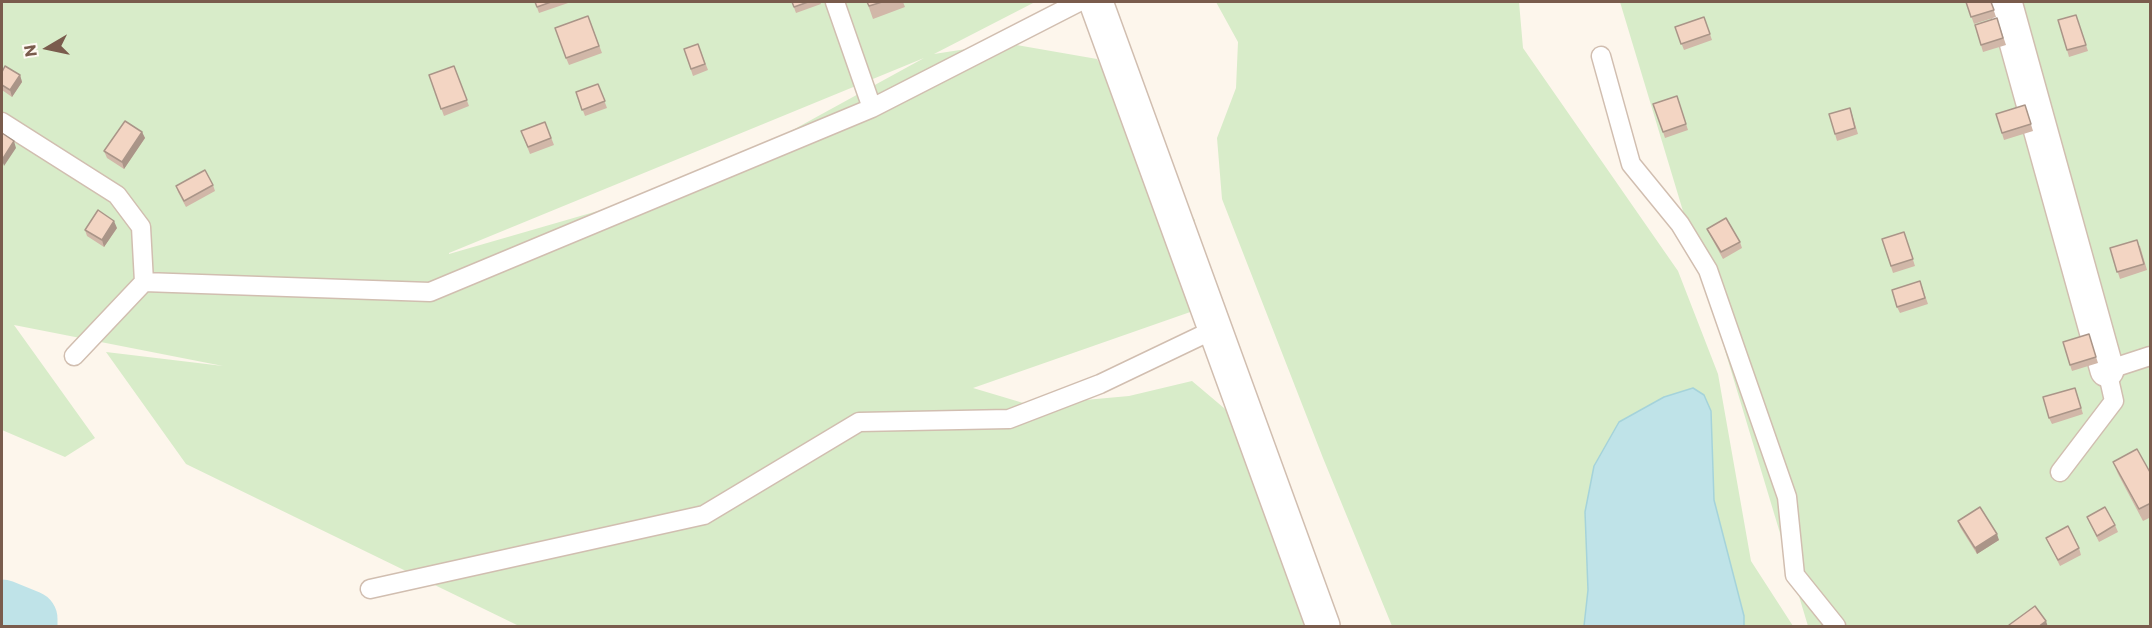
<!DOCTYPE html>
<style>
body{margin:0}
#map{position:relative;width:2152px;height:628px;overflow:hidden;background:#fdf6ec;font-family:Commissioner,sans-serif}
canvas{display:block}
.frame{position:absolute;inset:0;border:3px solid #7a5c4d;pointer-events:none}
.north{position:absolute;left:18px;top:18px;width:60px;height:60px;-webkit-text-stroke:4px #fffaf3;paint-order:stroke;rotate:261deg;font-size:16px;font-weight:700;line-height:24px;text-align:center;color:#7a5c4d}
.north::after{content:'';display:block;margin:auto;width:21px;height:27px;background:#7a5c4d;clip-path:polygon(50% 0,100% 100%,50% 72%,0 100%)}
</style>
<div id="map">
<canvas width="2152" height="628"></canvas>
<div class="frame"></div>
<div class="north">N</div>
</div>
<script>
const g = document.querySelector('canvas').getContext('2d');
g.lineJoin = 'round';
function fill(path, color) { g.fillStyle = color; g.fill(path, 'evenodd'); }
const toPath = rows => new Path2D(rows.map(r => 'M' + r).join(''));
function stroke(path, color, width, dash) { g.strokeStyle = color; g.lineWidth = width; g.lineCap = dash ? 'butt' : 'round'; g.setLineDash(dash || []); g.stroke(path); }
const green = toPath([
 [2,2,1035,2,934,54,1005,43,1097,59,1154,165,1195,220,1196,310,973,388,1030,405,1129,396,1192,381,1237,419,1265,489,1306,626,519,626,186,464,106,352,223,366,14,325,95,438,65,457,2,430],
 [924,58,698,182,449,254,449,253],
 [1216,2,1519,2,1523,48,1678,271,1718,374,1751,561,1793,626,1744,626,1744,616,1714,500,1711,411,1585,512,1588,590,1584,626,1392,626,1323,458,1222,199,1217,138,1236,88,1238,42],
 [1620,2,2150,2,2150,626,1808,626]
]);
const water = toPath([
 [1693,388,1704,395,1711,411,1714,500,1744,616,1744,626,1584,626,1588,590,1585,512,1594,466,1619,422,1664,397,1693,388]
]);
const river = toPath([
 [2,608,29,619,29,626]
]);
const lane = toPath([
 [835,2,872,108],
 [1601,56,1631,164,1680,224,1708,270,1787,497,1795,575,1836,626],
 [2,122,117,195,141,227,144,282,74,356],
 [144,282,430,292,872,108,1079,2],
 [2060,472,2114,401,2107,370,2150,356],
 [370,589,704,515,859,422,1009,419,1100,384,1215,329]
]);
const street = toPath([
 [1096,2,1323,626],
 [2005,2,2107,370]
]);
const wall = toPath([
 [535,2,571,2,539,13],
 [792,2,820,2,821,4,796,13],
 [867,2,903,2,905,7,873,19],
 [1966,2,1991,2,1996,17,1974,24],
 [2076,15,2088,51,2069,57,2067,50],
 [588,16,602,53,569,65,566,58],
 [1704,17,1712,40,1684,50,1675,27],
 [1997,18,2006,45,1983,52,1981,45],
 [698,44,708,70,693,76,684,49],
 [454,66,469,106,444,116,429,75],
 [2,72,20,75,22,82,12,97,2,90],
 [598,84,607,108,585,116,576,92],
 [1677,96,1688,130,1665,138,1663,132],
 [2027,111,2033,131,2004,140,1996,114],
 [1852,114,1858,134,1837,141,1835,134],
 [545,122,554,145,530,154,521,131],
 [142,132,145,138,124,169,107,158,104,151],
 [213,185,215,191,186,207,178,192,176,186],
 [117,228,104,247,87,236,85,230],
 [1707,229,1740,242,1742,248,1723,259,1710,235],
 [1904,232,1915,266,1893,273,1882,239],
 [2140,246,2147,270,2120,279,2110,248],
 [1920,281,1928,304,1900,313,1897,307],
 [2091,341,2098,363,2072,371,2070,365],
 [2075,388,2083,414,2052,424,2049,418],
 [2113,462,2151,474,2151,517,2143,521,2118,474],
 [2087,517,2115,525,2118,532,2099,542,2090,524],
 [1958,521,1999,540,1977,554,1960,527],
 [2046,538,2079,548,2081,555,2060,566]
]);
const shadedWall = toPath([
 [20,75,22,82,12,97,10,90],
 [142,132,145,138,124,169,122,162],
 [14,141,16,148,4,166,2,160],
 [114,221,117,228,104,247,102,240],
 [1997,534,1999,540,1977,554,1975,548],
 [2046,621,2048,627,2038,627]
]);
const building = toPath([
 [535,2,551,2,537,7,535,2],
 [792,2,808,2,794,7,792,2],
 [867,2,882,2,869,6,867,2],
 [1966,2,1991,2,1994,10,1971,17,1966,2],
 [2076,15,2086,45,2067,50,2058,20,2076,15],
 [588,16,599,46,566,58,555,28,588,16],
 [1704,17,1710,34,1681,44,1675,27,1704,17],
 [1997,18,2003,38,1981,45,1975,25,1997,18],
 [698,44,705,64,691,69,684,49,698,44],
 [5,66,20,75,10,90,2,85,2,72,5,66],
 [454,66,467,100,441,109,429,75,454,66],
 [598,84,605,101,582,110,576,92,598,84],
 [1677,96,1686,124,1663,132,1653,104,1677,96],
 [2025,105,2031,124,2002,133,1996,114,2025,105],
 [1850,108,1855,128,1835,134,1829,114,1850,108],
 [125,121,142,132,122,162,104,151,125,121],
 [545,122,551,138,528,147,521,131,545,122],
 [2,133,14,141,2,160,2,133],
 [205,170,213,185,184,201,176,186,205,170],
 [98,210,114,221,102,240,85,230,98,210],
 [1726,218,1740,242,1721,252,1707,229,1726,218],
 [1904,232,1913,259,1891,266,1882,239,1904,232],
 [2137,240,2144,264,2117,272,2110,248,2137,240],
 [1920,281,1925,298,1897,307,1892,290,1920,281],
 [2089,334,2096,357,2070,365,2063,342,2089,334],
 [2075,388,2081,408,2049,418,2043,397,2075,388],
 [2137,449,2151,474,2151,503,2139,509,2113,462,2137,449],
 [1980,507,1997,534,1975,548,1958,521,1980,507],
 [2105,507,2115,525,2097,536,2087,517,2105,507],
 [2068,526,2079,548,2058,560,2046,538,2068,526],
 [2035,606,2046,621,2038,627,2010,627,2009,625,2035,606]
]);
fill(green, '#d8ecc9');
fill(water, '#bfe3e8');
stroke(water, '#a5d3da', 1.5);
stroke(river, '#bfe3e8', 57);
stroke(lane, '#d1beb0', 21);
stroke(street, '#d1beb0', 36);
stroke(lane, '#fff', 18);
stroke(street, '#fff', 33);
fill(wall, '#d1b7a8');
fill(shadedWall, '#aa9588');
fill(building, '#f3d5c3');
stroke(building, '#aa9588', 1.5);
</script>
